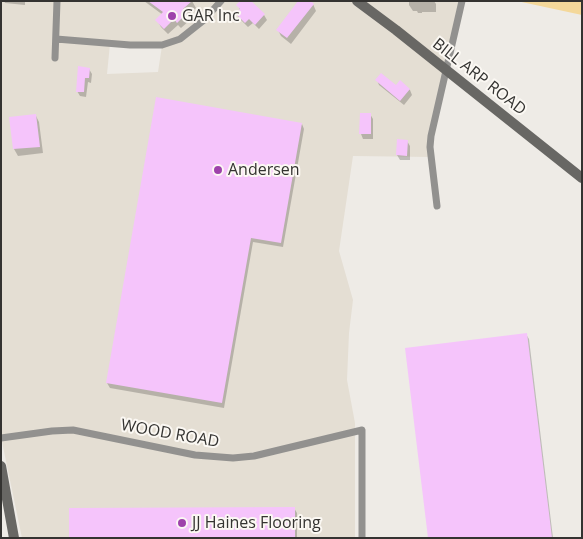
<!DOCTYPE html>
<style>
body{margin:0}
#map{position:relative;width:583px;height:539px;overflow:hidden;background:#eeebe6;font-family:"Open Sans",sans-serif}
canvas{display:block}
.frame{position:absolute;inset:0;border:2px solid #343331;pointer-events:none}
</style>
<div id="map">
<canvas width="583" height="539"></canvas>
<div class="frame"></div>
</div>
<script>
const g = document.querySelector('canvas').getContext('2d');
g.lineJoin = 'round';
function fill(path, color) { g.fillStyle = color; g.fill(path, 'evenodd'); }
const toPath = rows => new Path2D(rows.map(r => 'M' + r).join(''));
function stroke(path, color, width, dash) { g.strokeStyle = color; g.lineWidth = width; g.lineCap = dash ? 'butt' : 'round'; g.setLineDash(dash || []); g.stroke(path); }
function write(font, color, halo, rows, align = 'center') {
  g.font = font + ' "Open Sans",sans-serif'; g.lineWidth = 4; g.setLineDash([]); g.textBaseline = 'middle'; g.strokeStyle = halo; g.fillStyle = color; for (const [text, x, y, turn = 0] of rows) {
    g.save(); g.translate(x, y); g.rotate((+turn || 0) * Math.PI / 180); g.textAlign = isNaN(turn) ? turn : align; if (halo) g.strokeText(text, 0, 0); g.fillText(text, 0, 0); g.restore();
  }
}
const built = toPath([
 [1,1,462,1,439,97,431,157,353,156,339,251,353,300,349,333,347,380,355,423,355,538,22,538,1,437],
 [110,44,162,46,158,72,107,74]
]);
const green = toPath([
 [517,1,582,1,582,15]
]);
const shadow = toPath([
 [4,1,25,1,25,5,5,3],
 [144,1,192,1,196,8,187,16,190,20,181,28,178,25,168,34,161,27,157,20,163,15],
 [250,1,264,15,267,20,259,29,253,23,248,27,239,18,237,14,240,10,238,5],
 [409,1,434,1,436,4,436,12,422,12,422,13,418,13,417,11,413,11,409,5],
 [313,4,316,11,291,44,281,36,278,30],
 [89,69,92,74,91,83,88,82,86,97,80,96,77,91],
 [377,80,396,87,400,82,410,90,412,95,404,105,379,85],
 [370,114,373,119,373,139,363,139,361,134],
 [36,116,39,122,43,153,18,156,14,149,11,118],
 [302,124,304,129,283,247,253,242,224,408,110,388,107,383],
 [407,141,410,146,410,160,400,160,397,155],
 [526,334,529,339,553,538,429,538],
 [294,508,297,513,297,538,70,538]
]);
const building = toPath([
 [148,1,192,1,183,9,187,13,177,23,174,19,164,29,155,20,163,12],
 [240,1,251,1,265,14,255,25,249,19,245,23,235,13,240,9,236,5],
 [298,1,311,1,314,4,287,38,276,30],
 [78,66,90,68,89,78,85,78,84,92,76,92],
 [381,73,396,85,400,80,410,89,400,101,375,80],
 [156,97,302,123,281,243,251,238,222,403,106,383],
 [360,113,371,113,371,134,359,134],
 [36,114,40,147,13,149,9,117],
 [397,139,408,140,407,156,396,155],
 [527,333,552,538,428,538,405,348],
 [295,507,295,538,69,538,69,508]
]);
const street = toPath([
 [56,39,130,45,162,45,180,39,204,20,221,1],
 [55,58,57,1],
 [437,206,430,147,431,136,462,1],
 [1,438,52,431,73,430,195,455,233,458,254,456,362,430,362,538]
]);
const secondary = toPath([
 [357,1,396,30,582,178],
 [1,466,14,538]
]);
const markers = [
 [172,16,5,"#9e42ab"],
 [218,170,5,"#9e42ab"],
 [182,523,5,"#9e42ab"]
];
const poiNames = [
 ["GAR Inc",182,16],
 ["Andersen",228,170],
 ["JJ Haines Flooring",192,523]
];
const streetNames = [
 ["BILL ARP ROAD",479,77,38],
 ["WOOD ROAD",170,434,10]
];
fill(built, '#e4ded3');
fill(green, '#f4d89a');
fill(shadow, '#0003');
fill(building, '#f5c4fb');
stroke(street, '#92918f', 7);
stroke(secondary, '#686764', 10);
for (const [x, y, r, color] of markers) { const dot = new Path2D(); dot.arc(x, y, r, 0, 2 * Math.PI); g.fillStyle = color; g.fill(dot); stroke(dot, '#fbf8f3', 2); }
write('16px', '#343331', '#fbf8f3', poiNames, 'left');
write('16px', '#343331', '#fbf8f3', streetNames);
</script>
